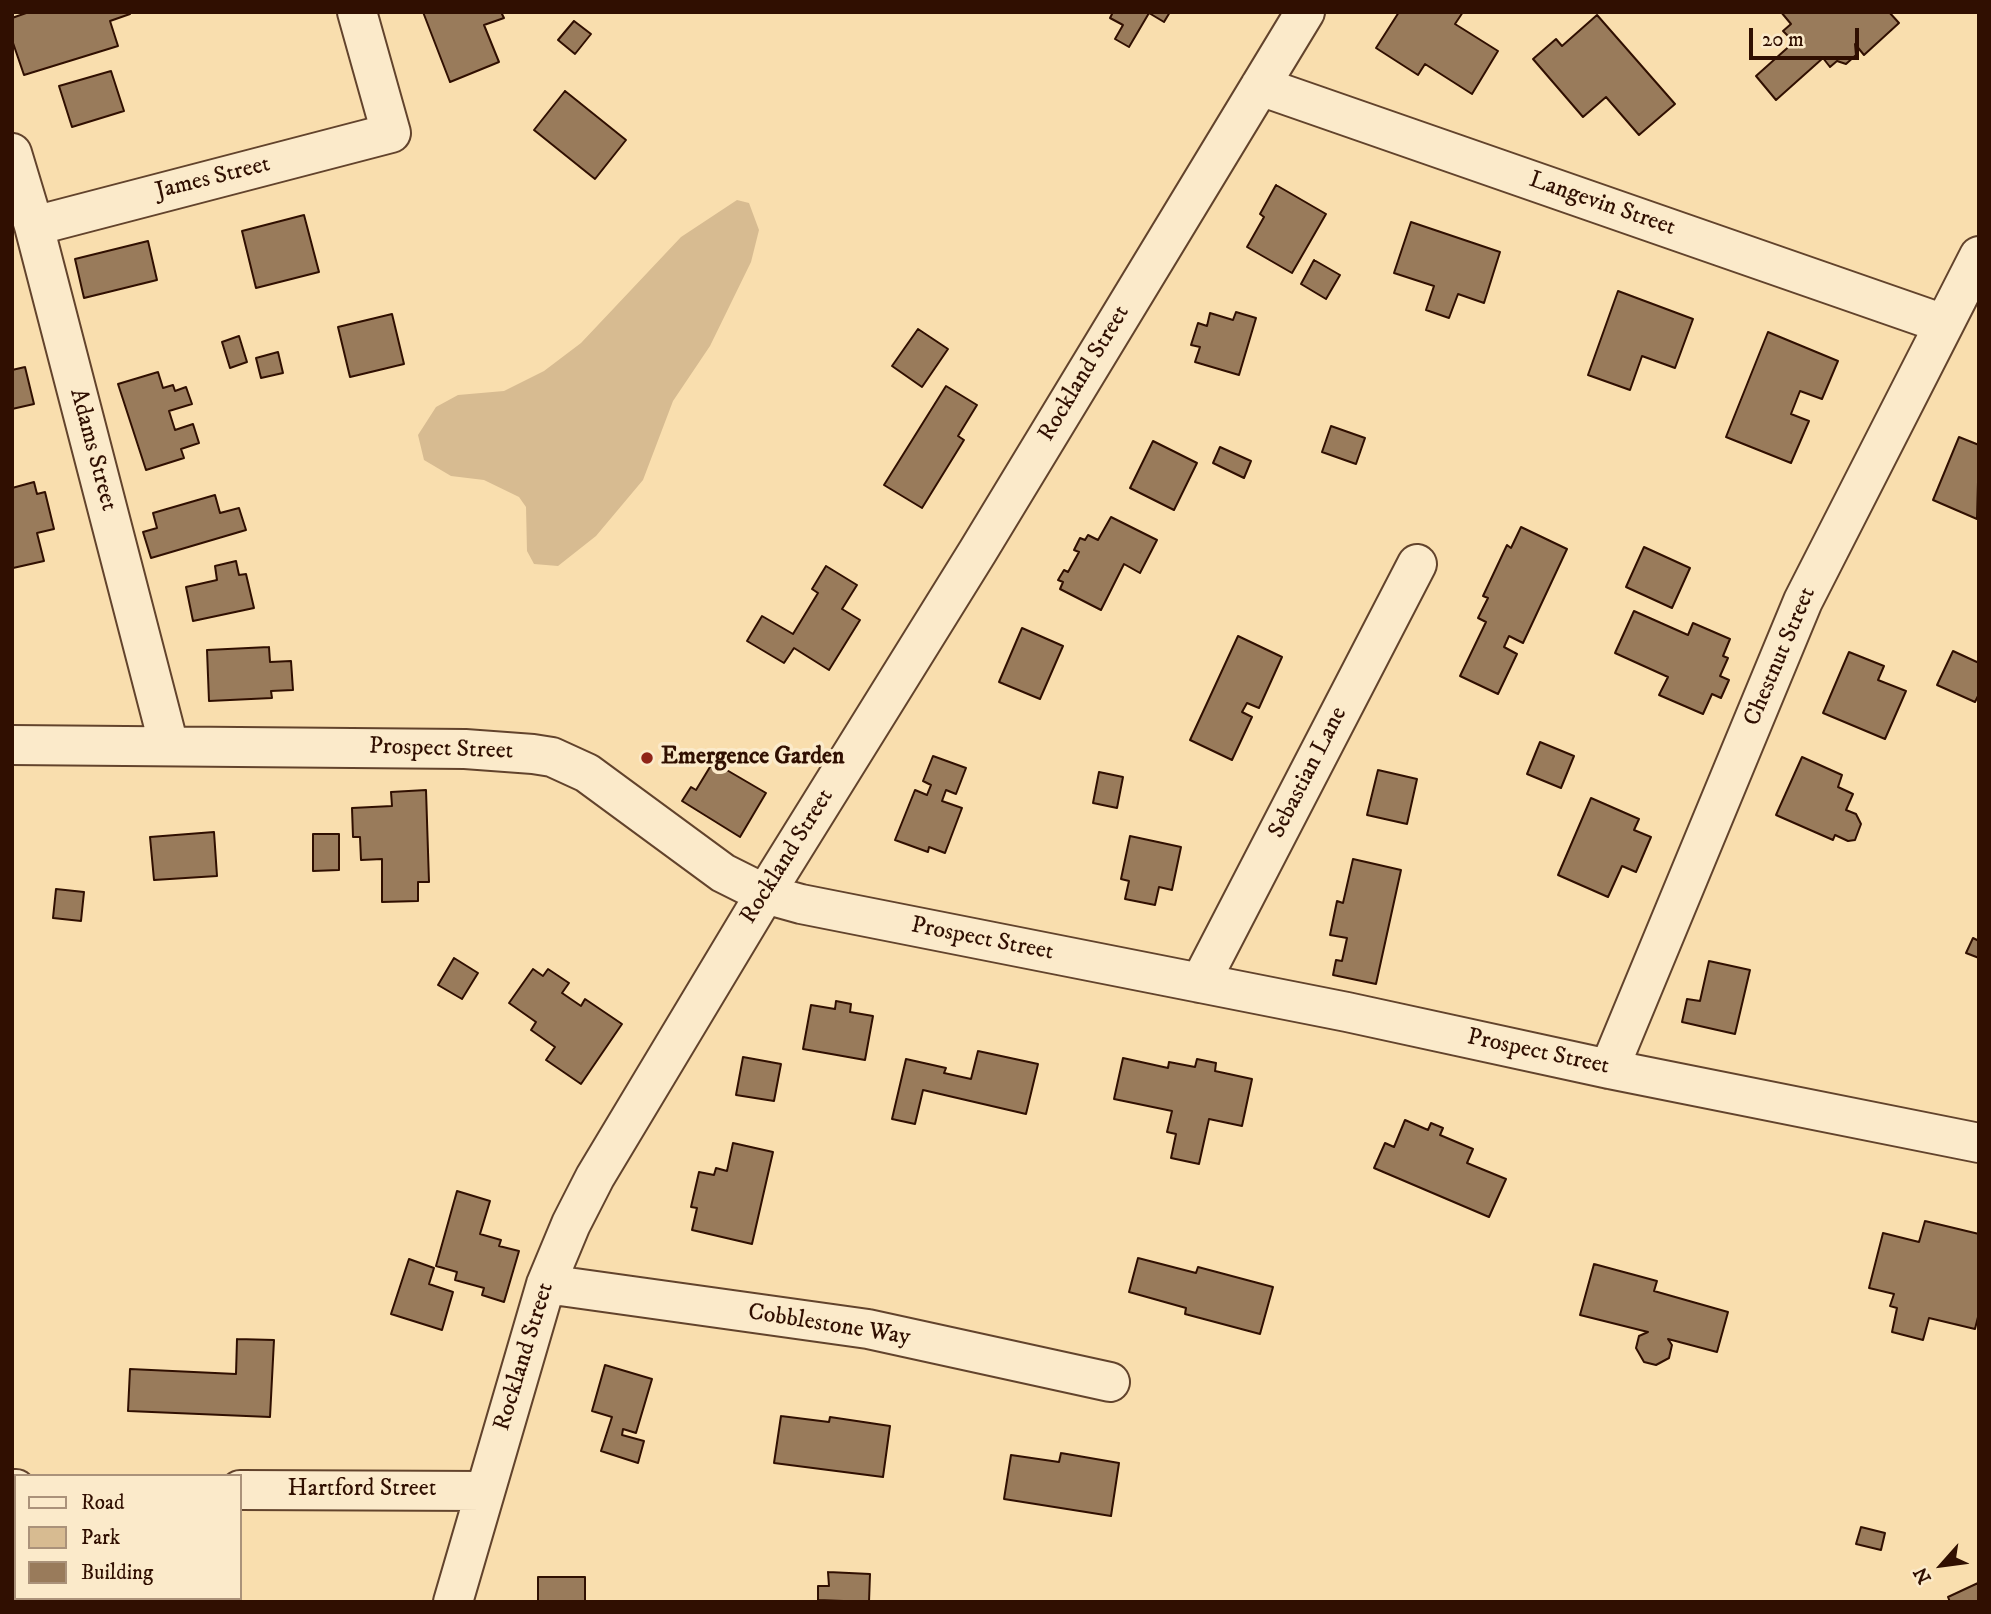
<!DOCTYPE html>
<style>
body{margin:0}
#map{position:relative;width:1991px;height:1614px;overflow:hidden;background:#f9deae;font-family:"IM FELL DW Pica",serif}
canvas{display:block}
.frame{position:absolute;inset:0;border:14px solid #300f01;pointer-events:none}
.legend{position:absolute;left:14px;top:1474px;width:228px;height:126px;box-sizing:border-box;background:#fbeaca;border:2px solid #aa927a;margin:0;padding:9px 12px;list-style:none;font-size:21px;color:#300f01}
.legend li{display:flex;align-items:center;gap:14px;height:35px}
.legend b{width:35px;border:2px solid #aa927a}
.north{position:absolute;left:1907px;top:1530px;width:70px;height:70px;-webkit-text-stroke:5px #fbeaca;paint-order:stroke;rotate:242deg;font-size:19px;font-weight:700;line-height:28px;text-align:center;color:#300f01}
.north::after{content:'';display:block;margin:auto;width:24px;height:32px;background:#300f01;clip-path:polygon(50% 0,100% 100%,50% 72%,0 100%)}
.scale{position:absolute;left:1749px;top:28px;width:110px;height:32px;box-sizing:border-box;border:4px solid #300f01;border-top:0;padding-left:9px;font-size:21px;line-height:24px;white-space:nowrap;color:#300f01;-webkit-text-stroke:5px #fbeaca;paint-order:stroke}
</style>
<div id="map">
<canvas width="1991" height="1614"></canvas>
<div class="frame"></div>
<ul class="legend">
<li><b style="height:9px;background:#fbeaca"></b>Road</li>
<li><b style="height:19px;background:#d7bb91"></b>Park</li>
<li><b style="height:19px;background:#997b5b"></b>Building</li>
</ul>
<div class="north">N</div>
<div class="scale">20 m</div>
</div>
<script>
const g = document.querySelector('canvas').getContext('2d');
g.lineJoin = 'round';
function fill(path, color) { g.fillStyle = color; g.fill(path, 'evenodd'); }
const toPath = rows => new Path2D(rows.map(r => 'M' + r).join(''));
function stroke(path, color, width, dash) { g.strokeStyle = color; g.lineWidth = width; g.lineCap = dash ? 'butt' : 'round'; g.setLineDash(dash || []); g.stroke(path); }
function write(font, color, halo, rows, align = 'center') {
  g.font = font + ' "IM FELL DW Pica",serif'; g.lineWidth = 7; g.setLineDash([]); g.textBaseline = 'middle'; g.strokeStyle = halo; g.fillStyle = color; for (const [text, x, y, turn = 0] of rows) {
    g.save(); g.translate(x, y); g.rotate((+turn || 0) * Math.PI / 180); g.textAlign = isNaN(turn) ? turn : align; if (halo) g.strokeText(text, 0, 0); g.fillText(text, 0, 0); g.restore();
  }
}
const green = toPath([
 [737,200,749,203,759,230,751,262,710,346,673,401,643,480,596,536,558,566,534,564,527,551,526,507,519,497,484,480,451,476,424,460,418,435,436,407,458,395,504,391,544,371,581,343,681,237]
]);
const building = toPath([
 [29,12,129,12,130,14,110,21,118,46,24,75,12,40,12,18,29,12],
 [423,12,501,12,504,18,484,25,499,62,450,82,423,12],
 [1113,12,1170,12,1164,22,1149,13,1129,47,1115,39,1123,25,1110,18,1113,12],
 [1399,12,1463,12,1455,24,1498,51,1472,94,1425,64,1418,75,1376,48,1399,12],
 [1781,12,1889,12,1899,23,1864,55,1855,44,1856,55,1846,64,1837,61,1830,67,1823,58,1776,100,1756,76,1794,42,1783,31,1791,24,1781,12],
 [1597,15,1675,104,1639,135,1606,97,1583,117,1533,59,1556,39,1562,46,1597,15],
 [574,21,591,34,575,54,558,40,574,21],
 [111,71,124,111,72,127,59,86,111,71],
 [565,91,626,140,595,179,534,130,565,91],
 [1276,185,1326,214,1292,273,1247,247,1264,217,1260,214,1276,185],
 [304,215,319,272,256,288,242,231,304,215],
 [1411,222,1500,252,1484,303,1458,294,1449,318,1426,310,1434,286,1394,273,1411,222],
 [148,241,157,280,84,298,75,259,148,241],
 [1314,260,1340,275,1326,299,1301,284,1314,260],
 [1618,291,1693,319,1675,368,1642,356,1630,390,1588,375,1618,291],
 [1236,312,1256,318,1239,375,1195,362,1200,347,1191,345,1198,323,1207,326,1210,313,1233,320,1236,312],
 [392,314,404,364,350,377,338,327,392,314],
 [918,329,948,349,922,387,892,366,918,329],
 [1768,332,1838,361,1822,399,1800,391,1791,414,1809,421,1791,463,1726,437,1768,332],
 [239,336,247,362,230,368,222,342,239,336],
 [278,352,283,373,261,378,256,358,278,352],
 [25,367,34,404,12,409,12,370,25,367],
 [158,372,163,388,173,385,175,391,186,387,192,404,169,411,175,430,193,424,199,443,181,449,184,458,146,470,118,384,158,372],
 [946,386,977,405,958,436,964,440,922,508,884,485,946,386],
 [1331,426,1365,438,1356,464,1322,452,1331,426],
 [1959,437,1979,445,1977,519,1933,500,1959,437],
 [1153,441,1197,463,1174,510,1130,488,1153,441],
 [1220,447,1251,461,1244,478,1213,463,1220,447],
 [34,482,37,494,45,492,54,529,37,533,44,561,13,568,12,488,34,482],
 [215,495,220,513,239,508,246,530,151,558,143,532,157,528,153,513,215,495],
 [1111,517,1157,540,1140,573,1124,564,1101,610,1060,589,1063,582,1058,580,1064,570,1068,572,1079,552,1074,550,1080,538,1085,540,1088,535,1098,540,1111,517],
 [1521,527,1567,549,1523,643,1509,636,1504,647,1517,654,1498,694,1460,676,1486,622,1478,618,1488,598,1483,596,1507,545,1511,548,1521,527],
 [1644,547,1690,568,1672,608,1626,587,1644,547],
 [236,561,239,575,246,574,254,608,193,621,186,587,217,580,215,566,236,561],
 [826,566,857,585,842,609,860,620,829,670,794,648,784,663,747,641,762,616,793,634,818,593,812,589,826,566],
 [1634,611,1688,635,1693,623,1730,639,1723,656,1728,658,1720,676,1729,680,1721,698,1712,694,1703,714,1659,695,1668,677,1615,653,1634,611],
 [1022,628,1063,646,1040,699,999,682,1022,628],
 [1238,636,1282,657,1259,708,1247,703,1242,712,1252,717,1232,760,1190,740,1238,636],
 [269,647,270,662,291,661,293,690,271,691,272,698,209,701,207,650,269,647],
 [1953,651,1979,663,1979,694,1975,702,1937,685,1953,651],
 [1849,652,1884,666,1878,680,1906,691,1885,739,1823,713,1849,652],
 [1540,742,1574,756,1561,788,1527,774,1540,742],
 [933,756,966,768,956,794,946,790,942,801,962,808,945,853,929,847,928,852,895,840,915,790,927,795,931,785,923,781,933,756],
 [1802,757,1842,775,1838,787,1853,794,1846,810,1856,814,1861,824,1855,840,1848,841,1835,835,1833,840,1776,815,1802,757],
 [713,762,766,793,740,837,682,801,691,787,696,790,713,762],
 [1378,770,1417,779,1407,824,1367,815,1378,770],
 [1099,772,1123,777,1117,808,1093,803,1099,772],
 [426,790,429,882,418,882,418,901,382,902,382,859,361,860,360,837,353,837,352,808,392,806,391,792,426,790],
 [1591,798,1639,819,1634,830,1651,837,1636,872,1622,866,1608,897,1558,875,1591,798],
 [214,832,217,876,154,880,150,837,214,832],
 [313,834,339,834,339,870,313,871,313,834],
 [1130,836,1181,847,1172,890,1159,887,1155,905,1125,899,1129,881,1121,879,1130,836],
 [1353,859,1401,870,1376,984,1333,975,1336,960,1342,961,1347,938,1330,935,1337,901,1343,903,1353,859],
 [56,889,84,892,81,921,53,918,56,889],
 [1973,938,1979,941,1979,958,1966,953,1973,938],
 [454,958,478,973,462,999,438,985,454,958],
 [1709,961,1750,970,1735,1034,1682,1022,1687,999,1700,1001,1709,961],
 [533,969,543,976,548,969,569,983,562,993,581,1006,585,999,622,1024,581,1084,546,1060,555,1047,531,1030,536,1022,509,1003,533,969],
 [836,1001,851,1004,850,1012,873,1016,865,1060,803,1049,811,1005,835,1009,836,1001],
 [978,1051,1038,1064,1026,1114,923,1090,915,1124,892,1119,906,1059,946,1068,944,1073,971,1079,978,1051],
 [743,1057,781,1064,774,1101,736,1095,743,1057],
 [1123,1058,1168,1068,1169,1062,1195,1067,1197,1059,1216,1063,1215,1071,1252,1079,1242,1126,1209,1119,1199,1164,1171,1158,1176,1134,1167,1132,1172,1111,1114,1099,1123,1058],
 [1405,1120,1428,1130,1431,1123,1443,1128,1440,1135,1473,1149,1467,1163,1506,1179,1489,1217,1374,1168,1385,1143,1394,1147,1405,1120],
 [733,1143,773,1152,752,1244,692,1230,697,1208,691,1207,699,1172,714,1175,716,1168,727,1171,733,1143],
 [457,1191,490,1201,480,1234,501,1240,499,1246,519,1251,504,1302,482,1295,484,1288,455,1280,457,1272,436,1266,457,1191],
 [1925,1221,1979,1234,1979,1313,1975,1329,1929,1318,1923,1340,1892,1332,1897,1308,1890,1306,1894,1294,1869,1288,1883,1233,1919,1242,1925,1221],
 [1138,1258,1196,1273,1198,1267,1273,1287,1260,1334,1185,1314,1186,1308,1129,1292,1138,1258],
 [409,1259,434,1268,429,1284,453,1292,442,1330,391,1314,409,1259],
 [1594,1264,1657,1281,1654,1291,1728,1312,1717,1352,1668,1339,1672,1345,1669,1358,1656,1365,1644,1362,1636,1348,1639,1336,1648,1332,1580,1315,1594,1264],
 [237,1339,274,1340,270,1417,128,1411,130,1369,236,1374,237,1339],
 [605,1365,652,1379,636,1433,623,1429,622,1435,644,1441,638,1463,601,1451,612,1417,592,1411,605,1365],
 [781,1416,829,1422,830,1417,890,1426,883,1477,774,1463,781,1416],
 [1061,1453,1119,1463,1111,1516,1004,1499,1011,1455,1059,1462,1061,1453],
 [1861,1527,1885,1533,1881,1550,1856,1544,1861,1527],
 [828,1572,870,1574,869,1602,818,1600,818,1586,829,1586,828,1572],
 [538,1577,585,1577,585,1602,538,1602,538,1577],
 [1978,1583,1979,1602,1950,1602,1948,1597,1978,1583]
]);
const minor = toPath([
 [1260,86,1944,324],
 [12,153,34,226,169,746],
 [34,226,391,133,357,12],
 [12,745,465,749,533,754,552,757,587,773,723,873,765,894,801,904,1347,1012,1609,1069,1979,1143],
 [1200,983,1417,564],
 [1609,1069,1803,601,1979,256],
 [546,1284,868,1329,1110,1382],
 [12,1489,16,1489],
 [240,1490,485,1491],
 [453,1602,546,1284,571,1224,595,1177,765,894,978,551,1305,12]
]);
const markers = [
 [647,758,7,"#8f2418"]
];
const streetNames = [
 ["James Street",213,179,-14],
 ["Langevin Street",1602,205,19],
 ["Rockland Street",1085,374,-59],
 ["Adams Street",92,450,75],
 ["Chestnut Street",1781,657,-67],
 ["Prospect Street",441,750,2],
 ["Sebastian Lane",1309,773,-63],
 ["Rockland Street",788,857,-58],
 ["Prospect Street",982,940,11],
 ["Prospect Street",1538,1053,12],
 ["Cobblestone Way",829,1326,9],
 ["Rockland Street",525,1357,-73],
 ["Hartford Street",362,1490]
];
const poiNames = [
 ["Emergence Garden",661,758]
];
fill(green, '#d7bb91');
fill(building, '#997b5b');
stroke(building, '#300f01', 2);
stroke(minor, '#62432c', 42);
stroke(minor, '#fbeaca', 38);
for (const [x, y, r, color] of markers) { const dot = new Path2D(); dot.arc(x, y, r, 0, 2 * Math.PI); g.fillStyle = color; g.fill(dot); stroke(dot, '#fbeaca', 2.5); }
write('24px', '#300f01', '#fbeaca', streetNames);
write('bold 24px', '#300f01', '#fbeaca', poiNames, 'left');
</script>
